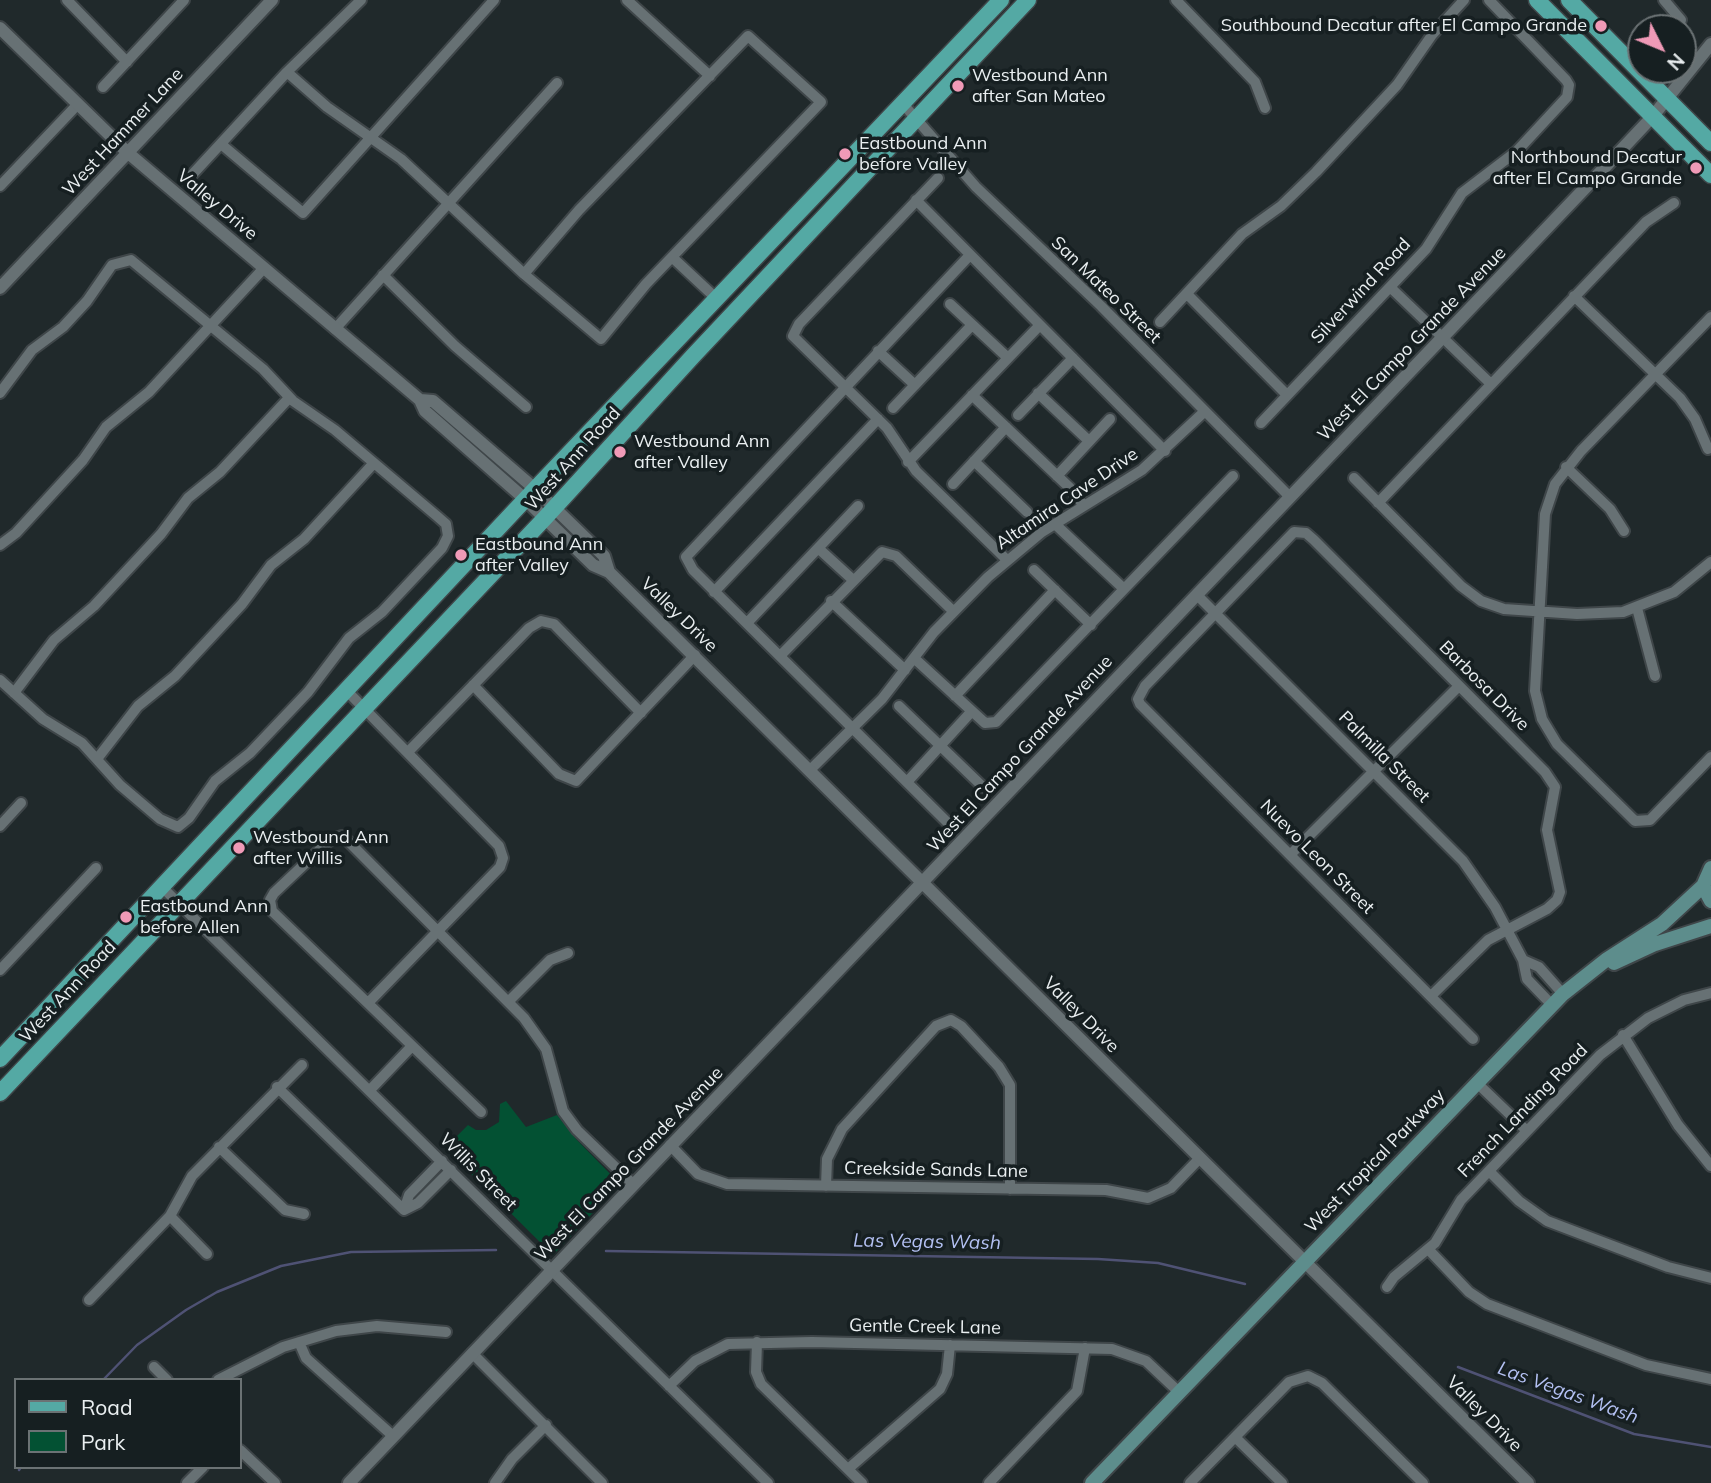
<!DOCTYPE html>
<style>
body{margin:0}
#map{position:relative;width:1711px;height:1483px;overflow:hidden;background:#20292b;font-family:Mulish,sans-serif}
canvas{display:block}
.legend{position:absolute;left:14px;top:1378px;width:228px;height:91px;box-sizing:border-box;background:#161f21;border:2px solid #6b7274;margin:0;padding:9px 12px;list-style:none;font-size:21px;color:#eaeff1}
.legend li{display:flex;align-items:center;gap:14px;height:35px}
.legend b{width:35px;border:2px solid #6b7274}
.north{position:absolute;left:1627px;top:14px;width:70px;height:70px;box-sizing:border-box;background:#161f21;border:2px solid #6b7274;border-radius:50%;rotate:133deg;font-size:19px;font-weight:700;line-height:28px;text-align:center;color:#eaeff1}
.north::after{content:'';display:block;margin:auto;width:24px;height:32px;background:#f09ab7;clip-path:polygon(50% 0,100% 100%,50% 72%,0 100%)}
</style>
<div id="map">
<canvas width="1711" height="1483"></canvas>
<ul class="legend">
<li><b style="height:9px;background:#54a9a4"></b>Road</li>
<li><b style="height:19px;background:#035133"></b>Park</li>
</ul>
<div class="north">N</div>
</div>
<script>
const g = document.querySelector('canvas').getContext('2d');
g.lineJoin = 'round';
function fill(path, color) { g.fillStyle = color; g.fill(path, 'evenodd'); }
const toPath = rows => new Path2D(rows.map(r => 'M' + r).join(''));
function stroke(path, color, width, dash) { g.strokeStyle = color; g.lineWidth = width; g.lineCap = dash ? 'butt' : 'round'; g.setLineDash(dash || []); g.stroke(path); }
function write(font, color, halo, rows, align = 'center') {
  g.font = font + ' Mulish,sans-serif'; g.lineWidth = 7; g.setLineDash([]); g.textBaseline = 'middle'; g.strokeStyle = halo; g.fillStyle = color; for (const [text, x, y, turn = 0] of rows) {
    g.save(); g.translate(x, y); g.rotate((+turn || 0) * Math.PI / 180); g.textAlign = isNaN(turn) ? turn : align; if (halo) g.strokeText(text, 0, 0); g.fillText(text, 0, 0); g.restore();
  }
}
const green = toPath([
 [506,1101,526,1127,557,1115,576,1139,620,1184,553,1255,445,1148,468,1125,476,1130,486,1130,499,1122,500,1104]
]);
const stream = toPath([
 [606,1251,1098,1259,1158,1263,1245,1284],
 [1458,1367,1634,1434,1711,1447],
 [103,1380,137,1345,186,1310,217,1292,281,1266,351,1252,496,1250],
 [19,1470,21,1467]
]);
const minor = toPath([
 [67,0,127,62],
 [627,0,710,76],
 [1176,0,1255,82,1265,108],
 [1664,0,1681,20],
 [287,72,327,107,401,159,524,274,601,339,646,284,821,102,748,36,579,210,524,274],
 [103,87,184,0],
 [903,104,976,187,1101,306,1290,497],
 [221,144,303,213,494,0],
 [190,177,287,72,361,0],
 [938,178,799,324,793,336,887,428,916,471,1007,560],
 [0,186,78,104],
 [916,200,1165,451],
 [673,258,718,300],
 [383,275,455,346,526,407],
 [1390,287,1491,384],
 [1187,294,1287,395],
 [1574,296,1680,398,1695,419,1708,449],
 [950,304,1008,358],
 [1711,317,1581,451,1555,484,1545,514,1535,691,1542,719,1557,744,1635,821,1650,820,1711,757],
 [1160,322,1242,234,1281,206,1316,172,1397,85,1432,35,1464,0],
 [335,329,557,83],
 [878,351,915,385],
 [0,393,32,350,63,327,87,301,112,265,131,260,263,369,293,401,335,430,438,517,446,524,448,536,442,548,382,612,349,638,308,692,250,753,215,781,189,818,178,827,160,819,120,785,82,743,43,719,0,680],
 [1038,393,1089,441],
 [972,395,1070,488,1084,506],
 [893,408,972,325],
 [1018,415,1073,358],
 [1261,423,1426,249,1462,193,1517,151,1567,97,1569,85,1566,80,1489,0],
 [974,461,1027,512],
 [908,462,1040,325],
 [1566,467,1610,509,1624,531],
 [1057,476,1110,419],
 [1354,478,1461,586,1481,601,1504,609,1577,614,1623,612,1674,592,1711,562],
 [953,484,1006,427],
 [1378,503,1646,222,1674,203],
 [1055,524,1124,589],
 [0,545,16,533,83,460,106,427,149,392,264,268],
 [818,548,852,579],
 [1034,570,1091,625],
 [714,592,878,419],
 [1197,595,1463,861,1495,907,1523,960,1527,979,1552,1005],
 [831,601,905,670],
 [1637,608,1655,676],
 [747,623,858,506],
 [780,656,882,552,896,556,953,611],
 [914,658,985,723,996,722,1233,476],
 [473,685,559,774,576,781,695,655],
 [347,691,499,846,503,858,500,867,368,1003],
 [14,693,54,640,94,606,161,534,188,498,220,472,289,398],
 [955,696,1055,590],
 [899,706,983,787],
 [408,752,529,628,541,621,554,624,641,713],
 [97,759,138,706,175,676,242,604,271,565,304,539,374,463],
 [810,770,882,699,934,632,988,577,1042,532,1142,470,1204,412],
 [907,782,972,711],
 [948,823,693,570,686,557,970,255],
 [0,826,21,803],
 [1290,855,1459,686],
 [162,887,768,1483],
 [1523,960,1539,967,1563,994],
 [0,970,96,868],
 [1431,996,1488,940,1547,909,1557,900,1560,892,1547,830,1555,787,1545,772,1314,540,1306,533,1294,532,1145,686,1138,699,1140,704,1473,1039],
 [508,1002,550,960,568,953],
 [1623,1035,1678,1125,1711,1166],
 [1476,1082,1527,1131],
 [277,1087,404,1210],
 [370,1090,412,1046],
 [481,1112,272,911,270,900,274,893,330,840,342,836,347,840,524,1018,546,1049,563,1111,577,1130,633,1184],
 [670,1145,698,1174,727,1184,1106,1190,1148,1198,1171,1188,1200,1158],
 [219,1147,285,1210,304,1214],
 [1489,1171,1519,1201,1547,1221,1668,1267,1711,1278],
 [826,1186,827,1159,842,1129,936,1026,951,1020,961,1026,999,1067,1010,1085,1010,1189],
 [404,1210,409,1195,442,1161],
 [404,1210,418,1203,451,1170],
 [170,1216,207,1254],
 [1428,1249,1469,1292,1487,1304,1646,1365,1711,1379],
 [1387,1287,1394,1277,1435,1243,1461,1200,1600,1055,1648,1018,1684,1000,1711,993],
 [89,1300,170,1216,192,1176,302,1065],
 [299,1342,306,1358,393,1436],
 [757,1342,756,1372,761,1384,862,1483],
 [472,1353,602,1483],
 [154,1367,167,1380],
 [218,1380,283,1347,336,1331,377,1326,446,1332],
 [669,1386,695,1361,728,1344,812,1342,1112,1349,1146,1361,1180,1393],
 [1235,1437,1282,1483],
 [240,1450,275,1483],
 [848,1469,940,1389,947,1374,950,1345],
 [187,1483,203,1467],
 [495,1483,512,1459,546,1425],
 [989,1483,1077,1391,1085,1348],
 [1190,1483,1289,1382,1308,1376,1322,1383,1423,1483]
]);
const tertiary = toPath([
 [0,28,127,152,420,400,425,411,526,500,593,565,609,572,1528,1483],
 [0,288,272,0],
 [420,400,433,401,535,489,604,556,609,572],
 [349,1483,1608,164,1653,116,1711,44]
]);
const secondary = toPath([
 [1703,886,1711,901],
 [1614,963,1655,944,1711,926],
 [1092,1483,1563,994,1606,960,1662,924,1703,886,1711,868]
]);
const primary = toPath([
 [1537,0,1711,175],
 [1569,0,1711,143],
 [0,1059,535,489,1001,0],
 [0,1093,545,518,693,356,1028,0]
]);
const markers = [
 [1601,26,7,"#f09ab7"],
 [958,86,7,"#f09ab7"],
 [845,154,7,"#f09ab7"],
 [1696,168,7,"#f09ab7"],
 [620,452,7,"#f09ab7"],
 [461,555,7,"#f09ab7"],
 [239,848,7,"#f09ab7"],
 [126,917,7,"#f09ab7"]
];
const poiNames = [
 ["Southbound Decatur after El Campo Grande",1587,26,"right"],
 ["Westbound Ann",972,76],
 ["after San Mateo",972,97],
 ["Eastbound Ann",859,144],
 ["before Valley",859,165],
 ["Northbound Decatur",1682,158,"right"],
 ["after El Campo Grande",1682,179,"right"],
 ["Westbound Ann",634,442],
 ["after Valley",634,463],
 ["Eastbound Ann",475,545],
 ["after Valley",475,566],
 ["Westbound Ann",253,838],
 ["after Willis",253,859],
 ["Eastbound Ann",140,907],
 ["before Allen",140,928]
];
const streetNames = [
 ["West Hammer Lane",123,132,-47],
 ["Valley Drive",217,205,40],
 ["San Mateo Street",1106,290,44],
 ["Silverwind Road",1361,291,-47],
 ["West El Campo Grande Avenue",1412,344,-46],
 ["West Ann Road",573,459,-48],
 ["Altamira Cave Drive",1067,499,-34],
 ["Valley Drive",679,615,44],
 ["Barbosa Drive",1484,686,45],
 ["West El Campo Grande Avenue",1020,754,-47],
 ["Palmilla Street",1384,757,45],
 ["Nuevo Leon Street",1317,857,45],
 ["West Ann Road",68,992,-47],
 ["Valley Drive",1081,1015,45],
 ["French Landing Road",1523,1111,-46],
 ["West Tropical Parkway",1375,1161,-46],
 ["West El Campo Grande Avenue",629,1164,-46],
 ["Creekside Sands Lane",936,1170,1],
 ["Willis Street",478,1172,45],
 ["Gentle Creek Lane",925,1327,1],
 ["Valley Drive",1484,1414,45]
];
const waterNames = [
 ["Las Vegas Wash",927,1242,1],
 ["Las Vegas Wash",1568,1393,20]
];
fill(green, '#035133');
stroke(stream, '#4f5274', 2.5);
stroke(minor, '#3f4649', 14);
stroke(tertiary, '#3f4649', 16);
stroke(secondary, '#3f4649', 18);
stroke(primary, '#3f4649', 19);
stroke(minor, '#677174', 10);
stroke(tertiary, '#677174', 12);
stroke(secondary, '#5d8d8c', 14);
stroke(primary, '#54a9a4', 16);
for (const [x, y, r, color] of markers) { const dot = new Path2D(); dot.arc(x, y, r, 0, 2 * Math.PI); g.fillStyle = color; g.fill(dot); stroke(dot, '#161f21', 2.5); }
write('18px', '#eaeff1', '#161f21', poiNames, 'left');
write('18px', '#eaeff1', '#161f21', streetNames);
write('italic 19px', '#b4c1f3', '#161f21', waterNames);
</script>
